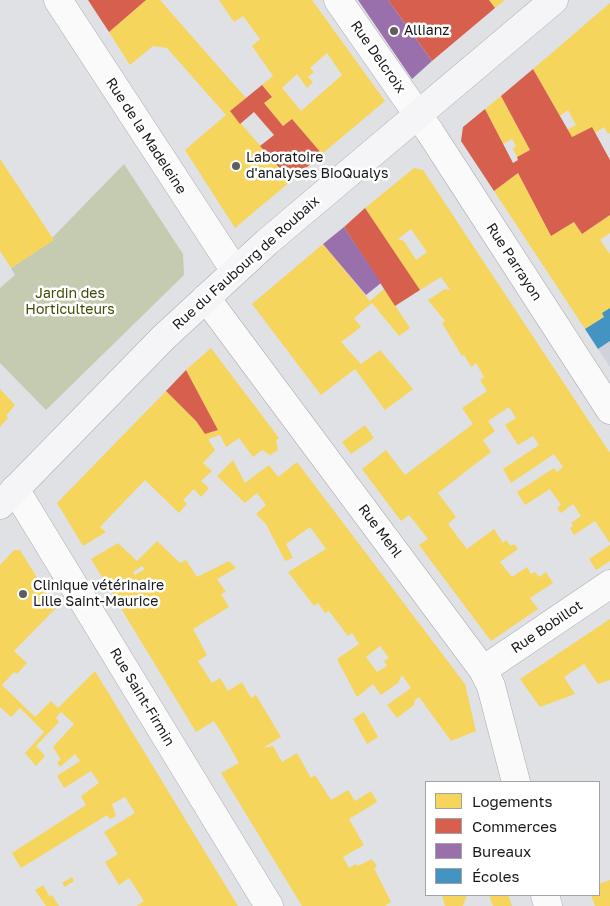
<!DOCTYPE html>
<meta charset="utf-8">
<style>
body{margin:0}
#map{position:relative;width:610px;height:906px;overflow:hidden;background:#dfe1e4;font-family:"Golos Text",sans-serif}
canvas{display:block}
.legend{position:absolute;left:425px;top:781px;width:175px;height:115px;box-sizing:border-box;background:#fff;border:1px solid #a3a3a3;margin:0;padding:6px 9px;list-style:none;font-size:15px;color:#18181a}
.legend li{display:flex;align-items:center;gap:10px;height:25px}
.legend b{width:25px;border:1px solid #a3a3a3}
</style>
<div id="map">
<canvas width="610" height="906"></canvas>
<ul class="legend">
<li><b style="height:14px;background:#f6d55c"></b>Logements</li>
<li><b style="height:14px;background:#d6604d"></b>Commerces</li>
<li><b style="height:14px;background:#9970ab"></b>Bureaux</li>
<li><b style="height:14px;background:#4393c3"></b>Écoles</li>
</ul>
</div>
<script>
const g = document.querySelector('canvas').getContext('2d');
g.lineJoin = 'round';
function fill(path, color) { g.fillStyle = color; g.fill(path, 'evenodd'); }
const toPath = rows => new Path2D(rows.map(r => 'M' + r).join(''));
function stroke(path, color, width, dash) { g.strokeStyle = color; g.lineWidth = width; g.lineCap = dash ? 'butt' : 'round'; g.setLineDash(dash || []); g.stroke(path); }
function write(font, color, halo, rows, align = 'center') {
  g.font = font + ' "Golos Text",sans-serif'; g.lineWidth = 5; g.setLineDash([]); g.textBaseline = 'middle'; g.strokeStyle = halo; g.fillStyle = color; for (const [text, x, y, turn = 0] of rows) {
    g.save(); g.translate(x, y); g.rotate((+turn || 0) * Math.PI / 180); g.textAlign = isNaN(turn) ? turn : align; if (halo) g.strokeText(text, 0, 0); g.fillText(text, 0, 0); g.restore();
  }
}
const built = toPath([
 [610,341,610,367,598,349]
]);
const green = toPath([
 [124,164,183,254,184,275,46,410,0,363,0,288,15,275,11,268,53,240,52,238]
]);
const homes = toPath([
 [146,0,160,0,246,98,230,111,291,181,235,228,185,150,226,115,167,48,153,46,130,65,109,32],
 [219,0,312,0,385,101,322,154,292,119,283,126,264,103,272,97,262,85,273,76,252,46,260,39,243,16,234,22],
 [327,53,342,75,301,111,282,88,297,74,307,88,313,82,308,77,314,72,310,68],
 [489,0,505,0,495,8],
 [610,3,610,133,608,134,604,127,595,133,592,127,572,137,567,130,576,125,568,110,560,116,533,69],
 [501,96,530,150,517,157,513,149,516,146,512,139,503,144,485,109],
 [0,159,54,240,11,268,0,251],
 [414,168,423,170,610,453,610,543,595,521,574,535,570,528,573,526,571,523,581,516,573,504,561,513,557,508,561,505,550,489,525,505,517,492,554,468,557,472,563,467,554,454,511,483,503,469,539,445,533,436,518,445,505,425,516,418,509,407,488,421,495,431,483,440,491,452,438,493,456,517,448,524,467,549,494,529,503,543,506,540,511,546,514,544,518,549,500,562,512,577,527,567,531,574,535,572,539,577,546,572,553,583,530,598,538,609,491,641,419,545,428,539,409,515,401,521,362,469,386,450,405,475,473,424,462,408,487,391,480,380,484,377,476,363,471,367,464,355,462,356,442,323,445,321,428,300,445,289,450,290,441,277,420,290,365,208],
 [411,229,427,252,416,260,404,241,398,239],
 [518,173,551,236,574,222,582,234,610,215,610,233,600,240,610,254,610,308,602,313,604,317,585,329,494,191],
 [323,244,370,301,384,289,410,328,399,336,372,303,354,318,361,327,341,342,361,364,380,350,413,389,385,410,355,369,321,395,252,304],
 [211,348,279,438,276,440,278,450,270,455,262,450,253,457,239,438,226,447,220,435,208,439,215,450,203,463,212,471,201,481,209,488,201,497,194,489,183,500,187,504,179,513,145,480,100,527,106,532,83,546,57,503,166,391,196,421,205,434,218,430,186,370],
 [0,389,15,405,6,416,8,418,0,427],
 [365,425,374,438,351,454,342,442],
 [233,460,245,483,269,465,278,477,297,462,465,684,476,731,451,741,419,697,415,700,414,705,397,718,387,705,411,688,402,675,398,683,381,695,373,684,357,697,337,659,359,644,352,633,348,636,329,611,325,613,318,603,314,606,288,572,326,549,310,527,286,544,293,558,285,561,266,524,256,514,266,505,257,493,245,503,217,476],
 [380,646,389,658,384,661,387,666,377,672,366,657],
 [157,541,180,563,186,560,197,577,229,561,236,568,217,579,226,592,221,594,229,607,193,629,207,655,198,661,212,683,220,678,228,691,242,682,251,698,256,695,281,737,263,748,273,746,282,762,297,753,311,778,315,775,331,800,348,790,355,801,371,791,377,802,349,819,364,845,343,857,349,868,356,864,358,866,372,859,377,866,374,868,391,902,385,906,302,906,221,773,239,763,227,742,214,721,196,732,91,559,118,543,137,561],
 [142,566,145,569,135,575,133,572],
 [610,545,610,561,596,570,589,559],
 [14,550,20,550,56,608,14,651,27,663,17,674,14,672,2,685,35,717,51,701,58,708,95,671,238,906,136,906,144,901,129,878,119,885,105,862,118,854,104,832,135,813,125,797,112,804,116,816,110,819,107,815,21,868,12,853,86,805,81,796,99,783,91,771,64,788,57,776,80,761,75,754,60,767,57,762,61,760,53,747,74,724,61,712,56,718,59,722,36,746,45,756,36,766,25,753,44,732,20,708,11,717,0,707,0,565],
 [610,619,610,680,598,684,584,664,564,677,575,694,540,707,520,679],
 [364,712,378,737,367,744,353,719],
 [72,877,74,881,65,887,62,883],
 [610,880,610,906,595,906,591,895,599,895,599,884],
 [43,885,50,897,52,895,59,906,46,906,35,890],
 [442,895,467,895,463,906,445,906],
 [489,895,508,895,512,906,493,906]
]);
const shops = toPath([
 [88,0,146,0,109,32],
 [388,0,489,0,495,8,432,61],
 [533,69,572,137,592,127,610,160,610,215,582,234,574,222,551,236,518,173,494,191,461,141,463,127,485,109,513,163,518,160,517,157,530,150,501,96],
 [262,85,272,97,264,103,283,126,292,119,322,154,291,181,260,146,274,135,254,112,240,124,230,111],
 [365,208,420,290,395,306,344,227],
 [186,370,218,430,205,434,196,421,166,391]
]);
const offices = toPath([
 [358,0,388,0,432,61,412,79],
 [344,227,381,283,366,295,323,244]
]);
const schools = toPath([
 [610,308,610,341,598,349,585,329,604,317,602,313]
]);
const street = toPath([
 [58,0,235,271],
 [338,0,430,132,610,410],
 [206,298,483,670,491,686,516,782],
 [15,489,269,906],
 [483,670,610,584],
 [545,895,548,906]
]);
const secondary = toPath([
 [0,505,163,338,267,242,554,0]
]);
const markers = [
 [394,31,5,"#5e5e61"],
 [236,166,5,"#5e5e61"],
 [23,594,5,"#5e5e61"]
];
const poiNames = [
 ["Allianz",404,31],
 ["Laboratoire",246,158],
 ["d'analyses BioQualys",246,174],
 ["Clinique vétérinaire",33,586],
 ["Lille Saint-Maurice",33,602]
];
const streetNames = [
 ["Rue Delcroix",378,57,55],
 ["Rue de la Madeleine",146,136,57],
 ["Rue Parrayon",514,262,57],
 ["Rue du Faubourg de Roubaix",246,263,-42],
 ["Rue Mehl",380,531,53],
 ["Rue Bobillot",547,627,-34],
 ["Rue Saint-Firmin",142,697,59]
];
const parkNames = [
 ["Jardin des",70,294],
 ["Horticulteurs",70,310]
];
fill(built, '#cfd2da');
fill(green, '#c5cbb0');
fill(homes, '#f6d55c');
fill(shops, '#d6604d');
fill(offices, '#9970ab');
fill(schools, '#4393c3');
stroke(street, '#abadaf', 29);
stroke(secondary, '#abadaf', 29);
stroke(street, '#fafafb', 28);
stroke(secondary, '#f5f5f8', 28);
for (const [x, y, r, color] of markers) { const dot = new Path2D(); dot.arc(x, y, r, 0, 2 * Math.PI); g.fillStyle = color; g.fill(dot); stroke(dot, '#fff', 2); }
write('14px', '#18181a', '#fff', poiNames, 'left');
write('14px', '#18181a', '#fff', streetNames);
write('14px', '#434a06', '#fff', parkNames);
</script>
